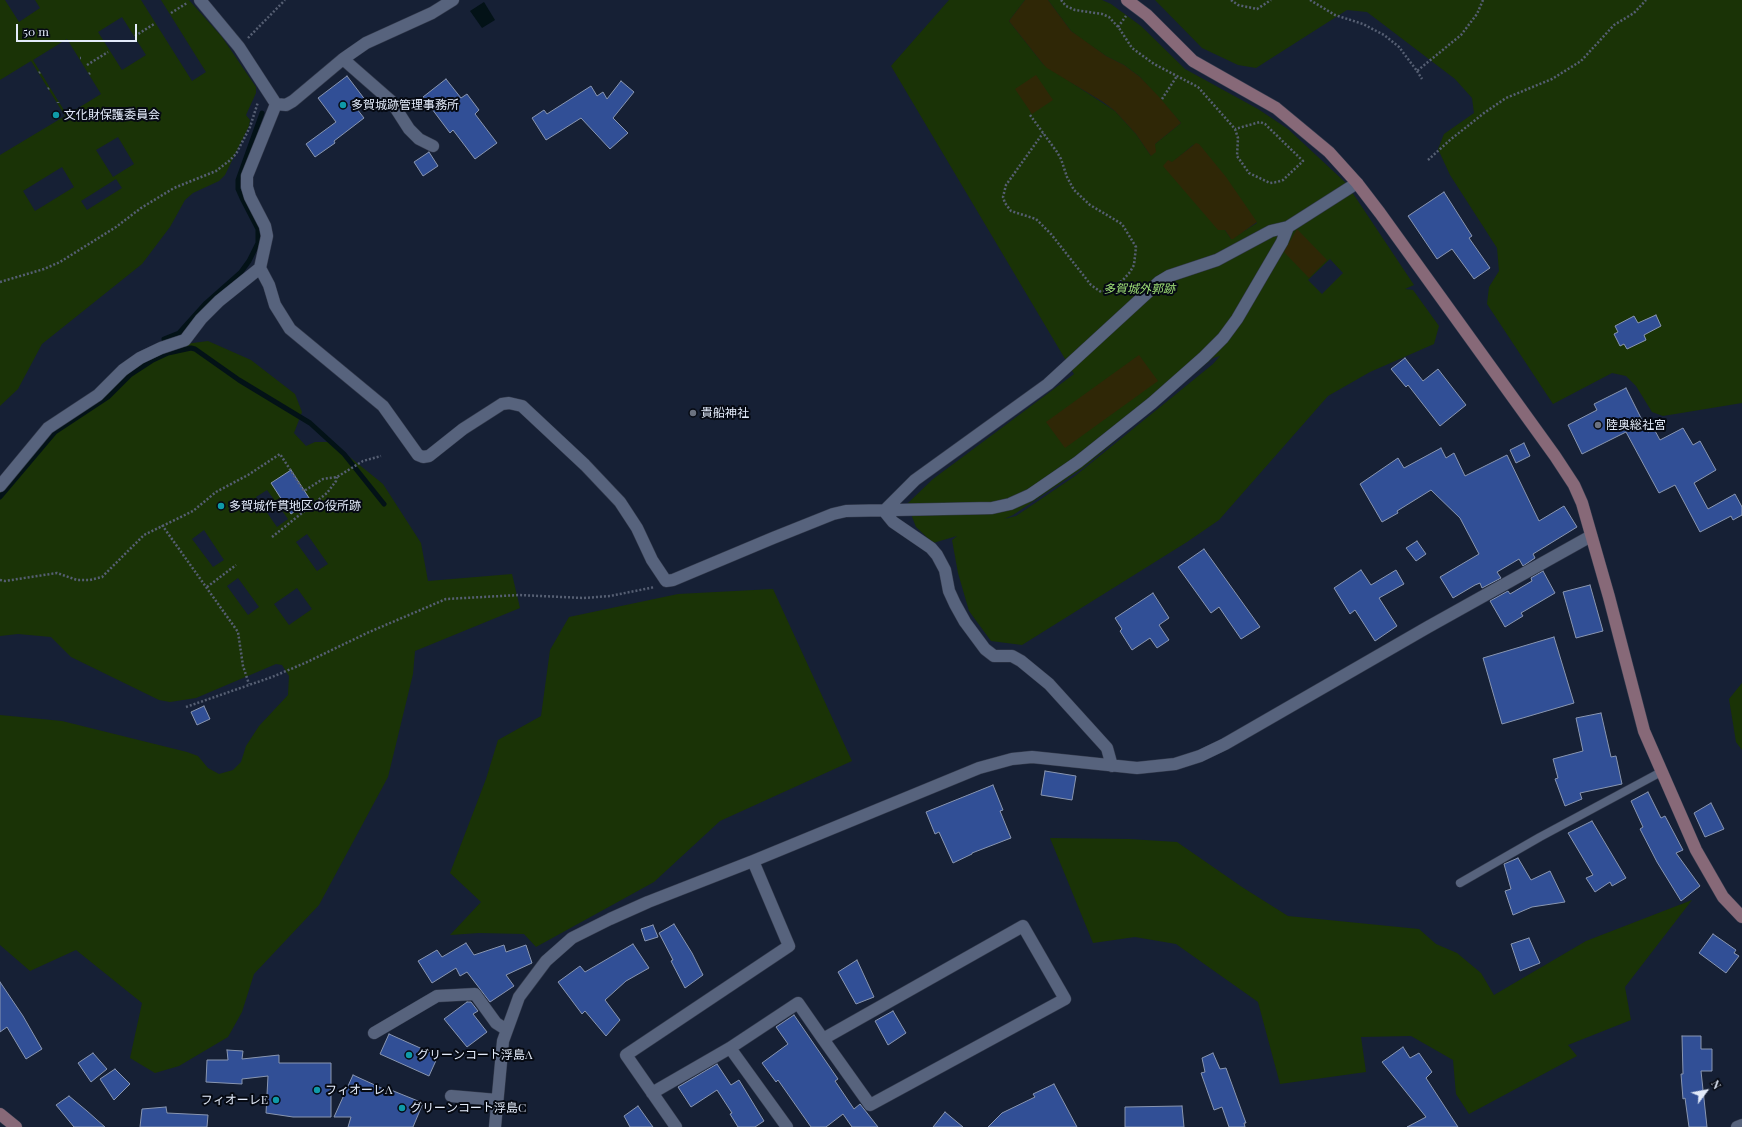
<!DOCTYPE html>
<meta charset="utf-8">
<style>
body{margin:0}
#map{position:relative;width:1742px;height:1127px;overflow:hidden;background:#162035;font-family:"Playfair Display",serif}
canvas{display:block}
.north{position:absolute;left:1686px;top:1071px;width:40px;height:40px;-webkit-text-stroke:3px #060a13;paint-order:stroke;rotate:58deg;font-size:11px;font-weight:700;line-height:16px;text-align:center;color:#e3ebfa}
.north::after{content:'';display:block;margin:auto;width:14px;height:18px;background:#e3ebfa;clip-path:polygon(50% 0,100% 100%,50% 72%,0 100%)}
.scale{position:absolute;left:16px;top:24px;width:121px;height:18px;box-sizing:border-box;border:2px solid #e3ebfa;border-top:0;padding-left:5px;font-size:12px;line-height:14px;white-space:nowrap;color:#e3ebfa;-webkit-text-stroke:3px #060a13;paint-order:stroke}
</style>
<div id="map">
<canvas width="1742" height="1127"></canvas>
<div class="north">N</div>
<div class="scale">50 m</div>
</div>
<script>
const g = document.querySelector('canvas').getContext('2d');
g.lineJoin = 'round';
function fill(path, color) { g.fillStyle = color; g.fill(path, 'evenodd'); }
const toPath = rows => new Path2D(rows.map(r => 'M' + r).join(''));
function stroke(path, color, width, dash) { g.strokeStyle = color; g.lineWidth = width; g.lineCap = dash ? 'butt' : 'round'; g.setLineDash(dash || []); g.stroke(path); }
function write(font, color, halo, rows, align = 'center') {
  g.font = font + ' "Playfair Display","Noto Sans JP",serif'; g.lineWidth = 4; g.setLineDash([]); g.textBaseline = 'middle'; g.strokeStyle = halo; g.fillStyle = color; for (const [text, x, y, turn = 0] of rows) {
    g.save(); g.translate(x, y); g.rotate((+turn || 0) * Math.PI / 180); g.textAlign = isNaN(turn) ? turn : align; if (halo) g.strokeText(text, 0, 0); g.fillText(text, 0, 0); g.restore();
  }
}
const green = toPath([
 [0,0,5,0,19,22,40,8,35,0,141,0,192,81,206,72,161,0,189,0,222,37,256,87,256,93,246,115,250,120,249,126,225,175,219,181,193,193,185,200,170,227,142,264,42,344,18,389,0,406,0,155,65,116,31,61,0,80],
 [122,17,146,55,122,70,98,32],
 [67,39,101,94,67,115,33,60],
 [118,137,134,164,113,177,96,150],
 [62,167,74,187,35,211,23,191],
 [116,179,122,188,87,210,81,201],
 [949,0,1025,0,1009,21,1043,64,1115,111,1136,134,1151,156,1155,144,1181,123,1140,77,1124,65,1106,56,1081,39,1071,31,1048,0,1102,0,1111,4,1141,26,1185,69,1258,109,1288,129,1346,183,1414,285,1405,289,1413,290,1439,326,1434,344,1370,372,1328,396,1219,520,1187,542,1022,645,991,641,969,611,958,573,952,540,957,536,933,543,916,527,907,504,933,479,1074,374,891,66],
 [1193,145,1257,223,1233,238,1231,239,1225,230,1223,229,1169,160,1172,163],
 [1330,259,1343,273,1322,294,1308,280],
 [1220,356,1213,364,1075,476,1016,516,1004,519,1013,515,1083,468,1213,358],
 [1155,0,1742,0,1742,403,1663,416,1652,412,1636,386,1626,376,1612,373,1553,404,1487,304,1489,287,1499,271,1497,248,1450,175,1438,149,1444,134,1474,113,1472,98,1455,79,1367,12,1347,10,1256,68,1238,65,1202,48],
 [208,341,251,360,295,394,302,412,294,433,306,446,315,442,328,442,341,450,383,484,421,543,428,581,512,574,520,608,415,651,413,674,388,777,319,905,254,974,242,1012,228,1037,179,1066,155,1073,130,1058,142,1003,76,950,30,971,0,945,0,715,62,721,187,752,198,756,208,768,219,774,233,770,241,762,246,746,259,726,288,695,289,676,282,665,276,664,196,698,170,702,159,700,71,657,51,637,18,634,0,636,0,492,47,434,122,378,155,354,185,344],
 [267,490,288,519,277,527,256,497],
 [204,530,224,560,213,567,192,539],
 [307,534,328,564,317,571,296,542],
 [238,578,259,607,248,615,227,586],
 [297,588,312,609,289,625,274,604],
 [773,589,852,761,720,821,654,882,536,947,524,934,479,933,450,935,481,902,450,873,486,779,498,740,541,716,550,650,569,617,678,594],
 [1742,683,1742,750,1736,742,1729,699],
 [1050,838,1129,839,1177,842,1242,887,1288,916,1419,929,1436,944,1457,953,1481,973,1494,995,1586,941,1692,900,1625,987,1631,1020,1568,1045,1577,1056,1469,1114,1456,1094,1453,1060,1411,1036,1361,1037,1366,1072,1280,1084,1258,1002,1176,944,1135,937,1093,943]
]);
const sand = toPath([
 [1025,0,1048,0,1071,31,1106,56,1124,65,1140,77,1160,98,1181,123,1155,144,1156,152,1151,156,1136,134,1115,111,1103,102,1047,68,1043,64,1009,21],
 [1036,75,1053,100,1032,114,1015,89],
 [1196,143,1199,144,1226,177,1257,222,1233,239,1231,239,1225,230,1218,230,1163,166,1168,160,1172,162],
 [1297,229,1327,260,1309,278,1284,252],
 [1139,355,1158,381,1065,448,1046,422]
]);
const water = toPath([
 [484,2,495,20,482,28,470,11]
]);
const stream = toPath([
 [164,339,179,333,206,303,241,272,249,261,258,243,258,229,242,198,238,189,238,180,262,113],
 [0,497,55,432,108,397,130,375,153,360,168,353,191,348,195,349,239,380,310,423,344,454,384,504]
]);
const building = toPath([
 [347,76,366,101,357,109,364,118,334,141,335,143,315,157,306,144,336,122,318,98,347,76],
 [446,79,461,98,467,94,479,110,475,114,497,143,475,159,453,130,450,133,423,97,446,79],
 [621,81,634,92,613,118,628,133,610,149,581,118,546,140,532,118,544,110,547,114,591,86,597,96,603,92,607,99,621,81],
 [429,152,438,166,423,176,414,162,429,152],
 [1444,192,1472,236,1469,238,1490,268,1474,279,1452,249,1437,259,1408,216,1444,192],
 [1656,315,1661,326,1644,335,1646,340,1627,349,1624,344,1620,346,1614,334,1618,332,1615,326,1634,316,1638,323,1656,315],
 [1405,358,1423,381,1438,369,1466,405,1440,426,1408,385,1406,387,1391,369,1405,358],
 [1626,388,1648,432,1654,429,1660,440,1683,428,1693,445,1700,441,1716,470,1694,483,1708,509,1735,494,1742,507,1742,515,1733,520,1731,516,1700,532,1675,485,1659,493,1626,432,1582,454,1568,425,1597,410,1594,404,1626,388],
 [1524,443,1530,456,1516,463,1510,450,1524,443],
 [1441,448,1446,458,1454,453,1465,476,1507,455,1539,521,1564,506,1577,527,1533,554,1535,558,1523,566,1519,559,1497,572,1501,578,1482,588,1480,583,1475,585,1453,598,1440,577,1479,554,1460,518,1431,490,1397,511,1398,513,1382,522,1360,484,1398,458,1404,468,1441,448],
 [291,470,311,501,291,514,271,483,291,470],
 [1417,541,1426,554,1416,561,1406,548,1417,541],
 [1204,549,1260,627,1241,639,1219,607,1211,613,1178,567,1204,549],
 [1361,570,1371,585,1396,570,1404,584,1379,598,1397,626,1375,641,1355,610,1350,614,1334,588,1361,570],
 [1543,571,1555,593,1521,613,1523,616,1505,627,1490,601,1508,591,1510,594,1532,581,1531,578,1543,571],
 [1590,585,1603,631,1576,638,1563,592,1590,585],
 [1153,593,1169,618,1159,625,1169,640,1157,648,1150,638,1132,650,1120,631,1122,629,1115,618,1153,593],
 [1554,637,1574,703,1502,724,1483,658,1554,637],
 [204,706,210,719,197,725,191,712,204,706],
 [1601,713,1611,757,1616,756,1622,784,1580,793,1582,799,1565,806,1555,779,1558,778,1553,759,1583,751,1576,718,1601,713],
 [1045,771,1076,776,1072,800,1041,795,1045,771],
 [993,785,1003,810,1000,811,1011,838,972,853,972,854,953,863,939,832,935,834,926,812,993,785],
 [1648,792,1661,818,1665,816,1683,850,1676,853,1700,886,1681,901,1657,862,1640,829,1643,827,1631,801,1648,792],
 [1711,803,1724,829,1705,837,1694,813,1711,803],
 [1592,821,1626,878,1612,886,1610,882,1595,892,1586,878,1593,875,1568,833,1592,821],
 [1518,858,1531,880,1550,871,1565,902,1532,907,1513,915,1505,891,1511,889,1504,864,1518,858],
 [674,924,692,953,703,975,685,988,671,961,673,960,659,933,674,924],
 [653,925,658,937,645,941,641,929,653,925],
 [1713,934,1736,950,1734,953,1739,956,1726,973,1699,953,1713,934],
 [1529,938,1540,963,1520,971,1511,944,1529,938],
 [466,943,474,955,504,945,506,952,526,945,532,963,506,975,514,986,490,1002,467,972,460,976,456,968,432,983,418,961,437,950,442,957,466,943],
 [633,944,649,968,626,981,605,1000,620,1020,606,1036,585,1011,582,1014,558,982,580,966,585,972,633,944],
 [857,960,874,997,856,1004,838,972,857,960],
 [0,982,23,1016,42,1049,26,1059,7,1027,0,1032,0,982],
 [467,1002,471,1002,478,1011,473,1014,487,1032,467,1047,444,1019,467,1002],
 [893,1011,906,1033,888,1045,875,1021,893,1011],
 [794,1015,838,1079,835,1081,854,1109,860,1104,878,1127,852,1127,843,1114,826,1127,811,1127,778,1080,776,1082,762,1063,788,1044,776,1027,794,1015],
 [389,1034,438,1056,429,1076,380,1054,389,1034],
 [1682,1036,1701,1036,1701,1049,1712,1049,1712,1071,1701,1071,1707,1127,1689,1127,1685,1098,1683,1099,1681,1074,1683,1074,1682,1036],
 [1403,1047,1410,1058,1419,1053,1432,1072,1426,1078,1458,1127,1407,1127,1426,1117,1382,1062,1403,1047],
 [227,1050,243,1051,242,1059,279,1055,279,1063,331,1063,331,1117,293,1117,266,1113,268,1076,242,1079,242,1084,206,1082,207,1060,228,1060,227,1050],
 [93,1053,107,1069,91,1082,78,1063,93,1053],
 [1213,1053,1220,1069,1226,1068,1246,1123,1244,1123,1245,1127,1229,1127,1222,1107,1214,1110,1201,1073,1205,1072,1202,1058,1213,1053],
 [717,1064,731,1085,739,1080,764,1121,755,1127,738,1127,730,1114,732,1113,717,1090,691,1107,678,1087,717,1064],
 [115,1069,130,1084,114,1100,100,1079,115,1069],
 [353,1075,390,1092,391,1090,423,1103,413,1127,348,1127,351,1117,334,1117,353,1075],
 [1054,1084,1077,1127,988,1127,1002,1113,1035,1097,1033,1094,1054,1084],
 [69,1096,87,1111,105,1127,74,1127,56,1105,69,1096],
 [638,1106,653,1127,630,1127,624,1116,638,1106],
 [1182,1106,1184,1127,1125,1127,1125,1107,1182,1106],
 [166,1107,167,1113,208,1115,207,1127,140,1127,142,1109,166,1107],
 [945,1112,963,1127,933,1127,945,1112]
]);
const path = toPath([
 [1061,0,1066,6,1075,10,1102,14,1109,17,1119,28,1132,48,1154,64,1198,87,1235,129,1238,138,1237,156,1249,173,1270,183,1277,182,1283,180,1303,161,1265,124,1260,122,1235,129],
 [1231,0,1238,5,1257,9,1271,0],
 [1310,0,1335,15,1363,24,1384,35,1399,47,1417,71,1461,35,1477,14,1483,0],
 [171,13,187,3],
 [1118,27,1126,16],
 [135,36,154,24],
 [248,38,285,0],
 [80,58,81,58],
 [87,65,108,52],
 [1417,71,1422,79],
 [39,73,40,72],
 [89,74,90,73],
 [48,89,49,88],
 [1162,99,1177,76],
 [58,103,58,102],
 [1030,115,1057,152,1061,159,1067,177,1074,190,1090,205,1122,224,1136,247,1134,265,1130,272,1123,280,1107,291,1101,292,1091,285,1051,234,1036,219,1011,211,1005,203,1003,197,1006,185,1043,133],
 [1428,160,1450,140,1484,113,1506,98,1552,79,1581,61,1614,25,1634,13,1646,0],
 [0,282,44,269,60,262,116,227,141,208,174,188,216,171,229,161,236,154,250,127,258,102],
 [162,525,238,632,243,666,249,684],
 [272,537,327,493,336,481,337,477],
 [0,580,5,581,57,573,77,580,90,580,102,577,144,535,193,511,216,492,248,475,280,454,304,491,323,479,337,477,363,461,381,456],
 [207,587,236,565],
 [186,707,272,677,305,663,367,633,446,599,519,595,584,598,610,596,655,587]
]);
const lane = toPath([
 [1460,883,1540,837,1661,772]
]);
const street = toPath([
 [200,0,239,47,276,104],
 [343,59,391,101,409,129,419,139,433,146],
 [260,268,269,285,275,305,290,329,383,406,418,455,423,457,429,456,463,429,502,404,509,403,522,406,585,465,620,502,637,528,652,560,666,581,673,580,773,538,833,514,846,511,992,508,1010,504,1030,495,1078,462,1152,403,1204,357,1223,338,1237,319,1282,242,1288,227],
 [0,486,48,428,98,395,123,370,140,358,161,348,185,340,201,319,219,301,260,268,267,236,265,226,250,197,247,187,247,176,276,104,286,105,293,101,343,59,366,43,432,13,453,0],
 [884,511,915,480,1048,384,1159,282,1169,276,1217,260,1271,231,1288,227,1357,183],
 [884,511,893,522,931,548,937,555,945,570,949,591,955,604,965,622,985,649,994,656,1012,656,1021,661,1049,684,1107,748,1112,766],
 [374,1033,437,996,475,994,496,1023,507,1030],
 [730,1048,787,1127],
 [652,1093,730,1048,798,1003,823,1039,870,1105,1065,999,1023,926,823,1039],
 [451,1096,497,1100],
 [495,1127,503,1041,519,997,546,961,572,938,610,919,648,902,753,861,979,768,1012,759,1032,757,1137,768,1175,764,1200,756,1225,744,1428,627,1591,536],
 [676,1127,626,1055,789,946,753,861],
 [1737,1127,1742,1125]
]);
const secondary = toPath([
 [1127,0,1147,15,1193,61,1276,108,1329,152,1357,183,1380,213,1555,456,1574,485,1582,503,1609,597,1644,731,1696,850,1723,897,1742,917],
 [0,1114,16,1127]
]);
const markers = [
 [343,105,4,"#0f9aa8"],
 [56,115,4,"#0f9aa8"],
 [693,413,4,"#6b7280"],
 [1598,425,4,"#6b7280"],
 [221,506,4,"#0f9aa8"],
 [409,1055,4,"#0f9aa8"],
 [317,1090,4,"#0f9aa8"],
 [276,1100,4,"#0f9aa8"],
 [402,1108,4,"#0f9aa8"]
];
const poiNames = [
 ["多賀城跡管理事務所",351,105],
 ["文化財保護委員会",64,115],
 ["貴船神社",701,413],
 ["陸奥総社宮",1606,425],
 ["多賀城作貫地区の役所跡",229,506],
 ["グリーンコート浮島A",417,1055],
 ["フィオーレA",325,1090],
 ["フィオーレE",268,1100,"right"],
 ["グリーンコート浮島C",410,1108]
];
const parkNames = [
 ["多賀城外郭跡",1139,289]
];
fill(green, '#1a3306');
fill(sand, '#2f2706');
fill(water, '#031217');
stroke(stream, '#031217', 5);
fill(building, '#314f96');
stroke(building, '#8996b1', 1);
stroke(lane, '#343b4d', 9);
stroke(street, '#343b4d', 13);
stroke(secondary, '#343b4d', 13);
stroke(path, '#565f73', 2.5, [2, 2]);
stroke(lane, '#57637d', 8);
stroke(street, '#57637d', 12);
stroke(secondary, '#876978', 12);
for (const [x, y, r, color] of markers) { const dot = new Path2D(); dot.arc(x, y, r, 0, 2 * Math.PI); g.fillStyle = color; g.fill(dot); stroke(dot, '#060a13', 1.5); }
write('12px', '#e3ebfa', '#060a13', poiNames, 'left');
write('italic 12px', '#9edf76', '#060a13', parkNames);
</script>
